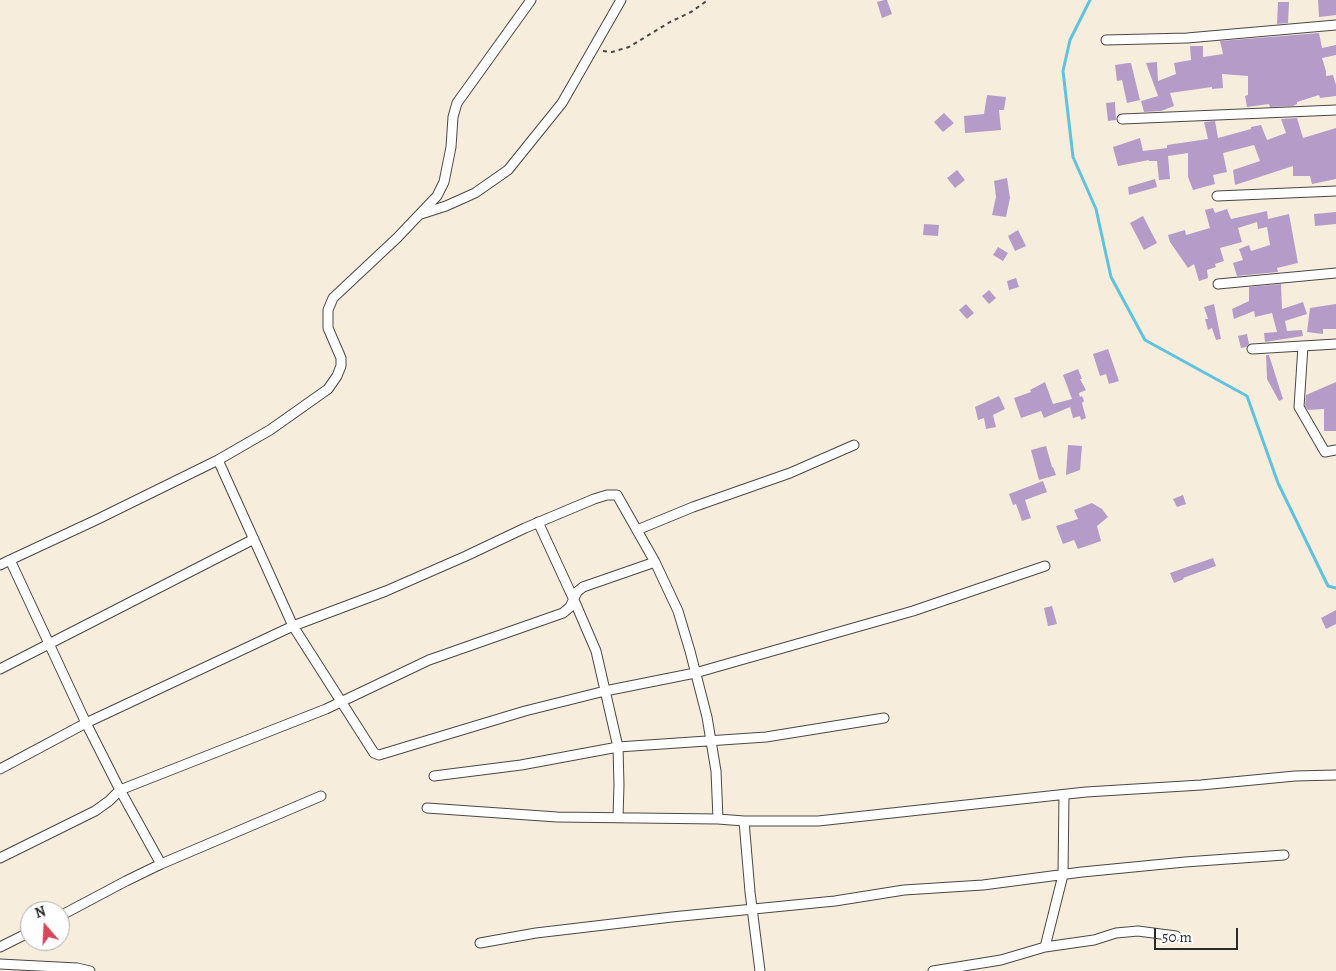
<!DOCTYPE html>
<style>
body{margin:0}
#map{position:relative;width:1336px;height:971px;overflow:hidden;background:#f7eddc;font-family:Alegreya,serif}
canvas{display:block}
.north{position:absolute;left:20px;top:901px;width:50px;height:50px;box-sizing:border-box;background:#fff;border:1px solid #aaa;border-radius:50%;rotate:341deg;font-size:14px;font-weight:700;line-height:20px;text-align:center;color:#2b2b2b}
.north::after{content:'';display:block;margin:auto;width:18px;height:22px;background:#d1495b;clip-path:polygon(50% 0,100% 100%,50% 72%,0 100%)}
.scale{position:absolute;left:1154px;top:928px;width:84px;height:22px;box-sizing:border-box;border:2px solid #2b2b2b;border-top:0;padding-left:6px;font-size:15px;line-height:18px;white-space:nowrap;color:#2b2b2b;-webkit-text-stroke:4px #fff;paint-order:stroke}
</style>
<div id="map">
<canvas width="1336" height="971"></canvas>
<div class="north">N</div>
<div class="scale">50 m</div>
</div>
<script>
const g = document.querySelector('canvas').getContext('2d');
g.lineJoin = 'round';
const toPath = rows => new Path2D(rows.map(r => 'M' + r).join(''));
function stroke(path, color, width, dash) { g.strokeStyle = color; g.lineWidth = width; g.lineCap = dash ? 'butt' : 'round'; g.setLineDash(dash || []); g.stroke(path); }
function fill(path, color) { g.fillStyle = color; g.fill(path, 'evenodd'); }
const stream = toPath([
 [1090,0,1070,40,1063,71,1073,157,1096,209,1111,277,1145,340,1247,396,1278,483,1328,586,1336,588]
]);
const building = toPath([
 [884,0,887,0,892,14,882,18,877,2],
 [1318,0,1336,0,1336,15,1319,17],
 [1278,2,1289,2,1288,23,1277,24],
 [1319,33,1322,48,1336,45,1336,55,1322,58,1326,71,1326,76,1333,75,1336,85,1336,96,1320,98,1319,95,1297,102,1297,104,1293,106,1270,107,1269,104,1247,107,1245,96,1248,95,1248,76,1222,74,1223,88,1212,89,1212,87,1170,93,1174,106,1161,111,1144,112,1141,101,1158,96,1146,63,1157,62,1158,81,1176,74,1174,63,1191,60,1190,46,1203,46,1203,57,1223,54,1220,41],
 [1128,63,1131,63,1140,100,1127,103,1122,80,1117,81,1115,65],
 [987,95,1006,97,1004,110,999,110,1001,130,965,133,964,116,984,114],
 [1115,102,1116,120,1108,121,1106,103],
 [944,113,954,123,943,132,934,122],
 [1297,118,1303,138,1336,128,1336,179,1312,184,1310,176,1293,176,1293,166,1235,185,1233,170,1260,161,1254,145,1223,153,1227,172,1213,175,1215,184,1193,190,1188,177,1188,153,1168,156,1170,179,1159,180,1157,161,1149,161,1149,160,1118,166,1113,147,1140,138,1143,151,1167,148,1167,145,1208,139,1204,122,1215,121,1218,138,1251,129,1251,127,1261,125,1267,140,1286,133,1281,119],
 [957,170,965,180,955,188,947,178],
 [1007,178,1010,198,1006,217,992,215,996,197,994,181],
 [1155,179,1157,187,1129,195,1128,187],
 [1213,208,1215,213,1227,209,1231,219,1267,211,1268,219,1289,214,1298,263,1277,268,1278,272,1237,276,1233,263,1243,260,1239,249,1249,245,1251,251,1270,245,1267,227,1258,229,1257,222,1238,228,1242,242,1220,248,1224,261,1215,264,1216,267,1207,270,1208,278,1199,281,1194,264,1188,268,1170,242,1168,235,1185,230,1186,235,1210,228,1205,210],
 [1336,212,1336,224,1315,226,1314,214],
 [1143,216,1157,243,1144,250,1130,223],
 [924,224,939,225,938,236,923,235],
 [1018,230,1026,246,1015,251,1008,236],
 [998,247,1008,253,1003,261,993,255],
 [1016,278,1019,287,1009,290,1007,281],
 [1281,284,1282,309,1303,302,1307,314,1285,321,1287,331,1302,330,1303,336,1265,342,1264,333,1277,332,1272,313,1255,317,1254,311,1234,319,1232,309,1249,301,1249,287],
 [989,290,996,298,989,304,982,296],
 [966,304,974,313,967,319,959,310],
 [1214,304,1221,339,1216,340,1212,328,1208,330,1205,319,1208,319,1204,307],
 [1336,304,1336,329,1323,329,1323,334,1307,332,1310,308],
 [1247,334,1249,344,1246,347,1241,348,1238,336],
 [1108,349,1119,381,1109,384,1106,374,1100,376,1093,354],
 [1266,355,1269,355,1283,399,1279,401,1267,379],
 [1078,369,1082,379,1080,379,1086,390,1079,393,1080,397,1082,396,1084,401,1082,403,1086,418,1081,420,1080,416,1073,418,1070,407,1044,418,1041,411,1021,418,1014,398,1031,392,1030,390,1045,382,1053,404,1072,399,1063,375],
 [1336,382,1336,431,1324,431,1324,409,1308,410,1305,406,1306,395],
 [999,396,1005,409,993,415,996,427,986,429,984,418,978,420,975,407],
 [1068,445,1082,446,1080,470,1066,475],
 [1046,446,1052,467,1053,467,1056,475,1039,480,1031,450],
 [1043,481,1047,492,1025,500,1031,518,1022,521,1016,504,1013,505,1009,494],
 [1183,495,1186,504,1177,507,1173,499],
 [1092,503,1102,509,1108,517,1097,526,1101,541,1078,549,1074,540,1063,544,1056,526,1078,519,1074,510],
 [1213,558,1216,566,1183,578,1184,579,1174,583,1170,573],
 [1052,606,1057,624,1048,626,1044,608],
 [1336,610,1336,624,1326,629,1321,618]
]);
const path = toPath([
 [603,51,612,52,629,47,670,22,691,12,708,0]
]);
const minor = toPath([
 [1106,40,1187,38,1336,25],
 [1122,119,1336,110],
 [1217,196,1336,191],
 [421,214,446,206,475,193,508,170,562,103,621,0],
 [1218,284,1336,273],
 [1303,346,1299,407,1325,452,1336,450],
 [1252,349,1336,344],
 [218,460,293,626,374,753,379,755,525,711,605,691,695,673,913,611,1045,566],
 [538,522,574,600,596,651,618,747,619,785,618,817],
 [637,530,693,507,790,473,854,445],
 [10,560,96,520,218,460,270,430,328,389,337,376,341,366,341,358,328,328,328,310,333,298,397,238,437,196,444,182,451,147,453,117,457,103,531,0],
 [0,565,10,560,86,723,120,790,161,864],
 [0,669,254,539],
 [0,769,86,723,293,626,386,591,466,556,525,528,594,499,607,495,617,495,655,562,678,611,690,651,707,717,716,771,718,819],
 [434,776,521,765,618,747,766,737,884,718],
 [427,808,557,817,718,819,744,821,818,821,1086,792,1201,785,1295,776,1336,775],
 [744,821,750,892,760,971],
 [0,858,95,811,109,801,120,790,326,709,429,660,563,613,570,607,577,592,583,587,655,562],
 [60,916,126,881,161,864,321,796],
 [480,943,536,933,672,917,835,901,904,890,983,885,1082,872,1185,862,1284,855],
 [0,947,30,932],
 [1045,947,1063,875,1064,795],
 [0,964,77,968,90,971],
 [933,971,1001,960,1045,947,1094,940,1116,933,1138,931,1176,936]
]);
stroke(stream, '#60c2de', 3);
fill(building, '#b59cc8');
stroke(minor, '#4a4846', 11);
stroke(path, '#4a4846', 2, [4, 4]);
stroke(minor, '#fff', 9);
</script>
